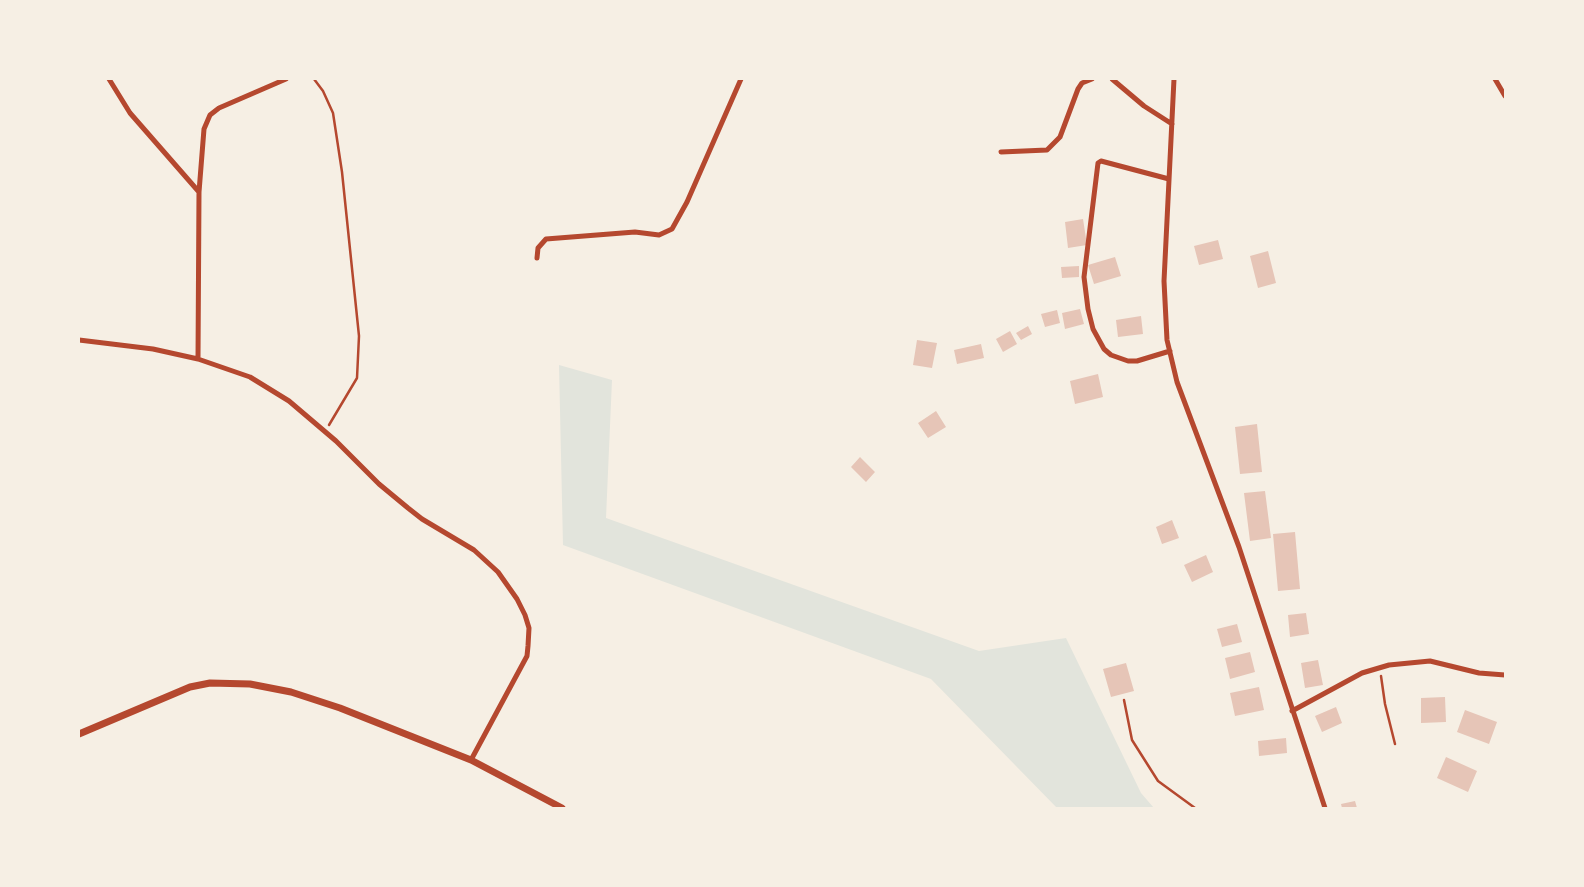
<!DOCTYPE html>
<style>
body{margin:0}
#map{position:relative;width:1584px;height:887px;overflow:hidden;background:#f6efe4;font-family:Montserrat,sans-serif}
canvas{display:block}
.frame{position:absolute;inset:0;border:80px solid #f6efe4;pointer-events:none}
</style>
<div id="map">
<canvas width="1584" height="887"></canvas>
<div class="frame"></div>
</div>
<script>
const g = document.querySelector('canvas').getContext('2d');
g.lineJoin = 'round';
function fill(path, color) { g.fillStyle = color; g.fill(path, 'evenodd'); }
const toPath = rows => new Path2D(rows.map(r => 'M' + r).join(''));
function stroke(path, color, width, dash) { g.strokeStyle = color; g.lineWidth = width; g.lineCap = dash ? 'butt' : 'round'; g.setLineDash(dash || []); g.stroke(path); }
const green = toPath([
 [559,365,612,380,606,518,979,651,1066,638,1141,793,1154,808,1057,808,931,679,563,545]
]);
const building = toPath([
 [1083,219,1087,245,1068,248,1065,222],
 [1218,240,1223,259,1199,265,1194,246],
 [1268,251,1276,283,1258,288,1250,256],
 [1115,257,1121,276,1094,284,1088,265],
 [1079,266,1079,277,1062,278,1061,267],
 [1080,309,1084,324,1065,329,1062,313],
 [1057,310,1060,323,1045,327,1041,314],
 [1141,316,1143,334,1118,337,1116,320],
 [1028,326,1032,334,1021,340,1016,333],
 [1010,331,1017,344,1003,352,996,339],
 [917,340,937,343,932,368,913,365],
 [981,344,984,358,957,364,954,350],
 [1098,374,1103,397,1075,404,1070,381],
 [936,411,946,427,928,438,918,423],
 [1257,424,1262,472,1240,474,1235,427],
 [860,457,875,472,866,482,851,467],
 [1265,491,1271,538,1250,541,1244,493],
 [1172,520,1179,538,1162,544,1156,527],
 [1295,532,1300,589,1278,591,1273,534],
 [1206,555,1213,572,1192,582,1184,565],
 [1306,613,1309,634,1290,637,1288,615],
 [1237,624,1242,642,1222,647,1217,629],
 [1250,652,1255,672,1230,679,1225,658],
 [1318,660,1323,685,1305,688,1301,663],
 [1126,663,1134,691,1111,697,1103,669],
 [1259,687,1264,710,1235,716,1230,693],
 [1445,697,1446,722,1421,723,1421,698],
 [1336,707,1342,723,1322,732,1315,716],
 [1465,710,1497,722,1489,744,1457,732],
 [1286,738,1287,753,1259,756,1258,741],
 [1446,757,1477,771,1468,792,1437,778],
 [1355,801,1357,808,1342,808,1341,804]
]);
const path = toPath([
 [314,79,323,91,333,113,342,172,359,336,357,378,329,425],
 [1381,676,1385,704,1395,744],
 [1124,700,1132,740,1158,781,1195,808]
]);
const minor = toPath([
 [109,79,130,113,199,192],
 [1112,79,1144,106,1172,124],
 [1174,79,1164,281,1167,340,1177,382,1239,547,1325,808],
 [1495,79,1505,96],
 [1001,152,1047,150,1060,137,1078,89,1082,83,1092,79],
 [1169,179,1101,161,1098,163,1084,277,1088,309,1093,329,1104,349,1111,355,1128,361,1137,361,1170,351],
 [537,258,538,248,546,239,635,232,659,235,672,229,687,202,741,79],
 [79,340,153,349,198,359,250,377,289,401,336,441,379,484,408,508,422,519,474,550,498,572,517,599,525,615,529,628,528,646,527,656,471,760],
 [198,359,199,192,204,129,210,115,219,108,286,79],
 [1292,711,1362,673,1389,665,1430,661,1479,673,1505,675]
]);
const tertiary = toPath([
 [79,734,190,687,210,683,250,684,291,692,340,708,471,760,562,808]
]);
fill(green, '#e2e4dc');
fill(building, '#e6c5b7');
stroke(path, '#b5482f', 2.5);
stroke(minor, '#b5482f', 5);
stroke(tertiary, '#b5482f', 7);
</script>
